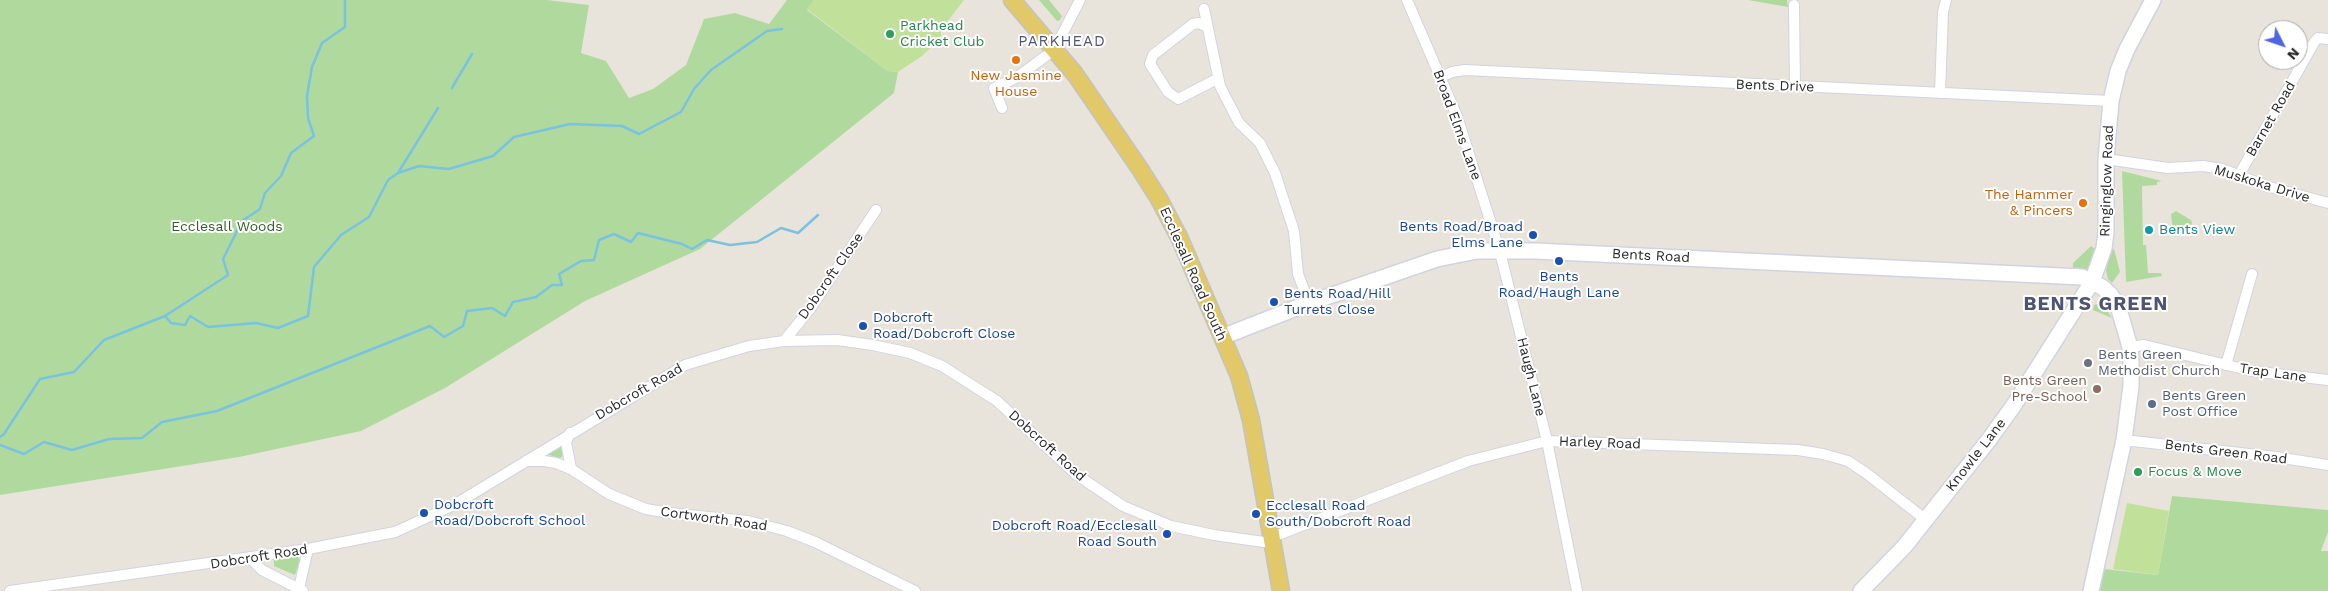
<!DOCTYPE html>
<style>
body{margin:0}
#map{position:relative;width:2328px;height:591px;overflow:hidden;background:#e9e4db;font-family:"Work Sans",sans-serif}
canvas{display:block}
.north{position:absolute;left:2258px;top:20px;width:50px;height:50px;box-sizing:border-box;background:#fff;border:1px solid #a9a9a9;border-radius:50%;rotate:131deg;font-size:14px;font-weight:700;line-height:20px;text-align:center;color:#282828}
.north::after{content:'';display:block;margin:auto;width:18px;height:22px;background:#4c64e6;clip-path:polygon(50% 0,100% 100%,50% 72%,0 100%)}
</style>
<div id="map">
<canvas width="2328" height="591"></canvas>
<div class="north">N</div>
</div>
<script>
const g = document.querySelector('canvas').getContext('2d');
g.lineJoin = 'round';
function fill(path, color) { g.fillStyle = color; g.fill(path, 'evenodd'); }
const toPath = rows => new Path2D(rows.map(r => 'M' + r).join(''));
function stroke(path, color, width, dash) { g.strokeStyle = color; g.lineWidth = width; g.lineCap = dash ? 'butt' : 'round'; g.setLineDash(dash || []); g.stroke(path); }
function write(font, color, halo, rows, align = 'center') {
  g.font = font + ' "Work Sans",sans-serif'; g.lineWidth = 4; g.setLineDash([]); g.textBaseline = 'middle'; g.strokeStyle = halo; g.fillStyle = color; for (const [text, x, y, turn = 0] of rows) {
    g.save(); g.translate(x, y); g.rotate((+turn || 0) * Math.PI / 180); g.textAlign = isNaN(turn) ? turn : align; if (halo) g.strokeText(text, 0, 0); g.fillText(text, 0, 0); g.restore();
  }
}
const green = toPath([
 [0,0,547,0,589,5,581,53,606,61,629,98,653,89,686,65,704,19,735,13,769,24,787,0,814,0,807,10,888,71,898,72,894,93,700,249,585,301,445,388,361,431,239,457,0,495],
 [1039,0,1049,0,1062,16,1060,20,1057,21],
 [1748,0,1787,0,1788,7],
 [2122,171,2162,181,2157,182,2157,185,2142,186,2143,245,2146,245,2148,273,2161,273,2162,276,2126,282],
 [2176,211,2191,220,2192,224,2176,236,2173,234,2171,214],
 [2091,246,2099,252,2096,263,2087,273,2073,273,2073,263],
 [2111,248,2114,249,2120,272,2112,283,2108,279,2106,271],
 [2098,304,2106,309,2112,318,2093,310,2094,305],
 [561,443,563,456,560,458,545,454],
 [2172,496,2328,510,2328,532,2321,551,2328,551,2328,591,2100,591,2104,569,2158,575],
 [291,555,298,557,300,560,295,575,274,566,274,559]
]);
const pitch = toPath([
 [814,0,964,0,941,30,941,38,922,56,898,72,888,71,807,9],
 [2127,503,2169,511,2158,575,2113,569]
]);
const stream = toPath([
 [452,88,472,54],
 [398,173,438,108],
 [165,316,228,275,223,259,242,221,260,209,265,193,281,176,291,153,314,136,308,118,307,96,312,67,322,43,345,27,345,0],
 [0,437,4,434,40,379,74,372,104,340,165,316,171,323,185,325,190,316,208,327,256,323,278,328,308,316,314,267,341,235,369,217,388,180,398,173,419,166,449,169,493,156,514,137,570,124,622,126,639,134,681,112,694,89,711,70,767,31,782,29],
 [0,445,24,454,44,442,72,450,109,439,142,438,162,422,217,411,430,326,444,337,463,326,467,311,492,308,505,316,513,302,536,297,552,285,562,285,559,274,581,261,594,260,599,240,614,234,631,242,638,233,682,244,692,249,707,240,730,245,757,242,781,228,798,233,818,215]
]);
const street = toPath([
 [1407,0,1457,116,1500,252,1547,441,1577,591],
 [1794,5,1795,86],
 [1204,9,1220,86,1239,123,1260,143,1275,173,1294,231,1298,274,1309,303],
 [1206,26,1198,23,1193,24,1153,55,1150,64,1168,92,1178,99,1217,79],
 [1441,77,1452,72,1465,70,2111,101],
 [1940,93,1943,12,1946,0],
 [1002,108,994,88,1016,78,1054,50,1080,0],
 [2106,159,2168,168,2203,166,2222,169,2266,186,2328,203],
 [2239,175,2315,41,2318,38,2328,39],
 [784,341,810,309,876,210],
 [2130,347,2144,345,2252,371,2328,380],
 [2226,365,2252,274],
 [570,433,566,442,571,469],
 [2124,440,2276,457,2328,465],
 [526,461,544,461,556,463,571,469,609,494,646,509,669,513,748,521,787,531,815,542,915,591],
 [1270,538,1468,461,1547,441,1798,450,1823,454,1848,461,1866,473,1926,520],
 [250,558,262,570,303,591],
 [299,588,308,549],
 [10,591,308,549,395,532,454,505,685,365,749,346,784,341,837,340,873,345,910,353,942,366,997,401,1077,475,1123,506,1171,526,1214,535,1271,543]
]);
const secondary = toPath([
 [1222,337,1309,303,1437,259,1477,251,1535,251,2082,277,2102,287,2110,294,2118,306,2130,347,2131,364,2131,386,2124,440,2091,591],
 [1861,591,1904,547,1988,441,2014,405,2092,282,2104,248,2106,232,2106,159,2111,101,2118,71,2127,49,2153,0]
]);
const primary = toPath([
 [1012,0,1075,74,1140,169,1159,199,1180,239,1239,376,1251,420,1281,591]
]);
const markers = [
 [890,34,5,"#2e9e5b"],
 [1016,60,5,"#e8710a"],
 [2083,203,5,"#e8710a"],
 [2149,230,5,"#0f9aa8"],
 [1533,235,5,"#1a4fb4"],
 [1559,261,5,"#1a4fb4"],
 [1274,302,5,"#1a4fb4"],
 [863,326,5,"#1a4fb4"],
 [2088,363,5,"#6b7280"],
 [2097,389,5,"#8d6e63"],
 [2152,404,5,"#5c6f8a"],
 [2138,472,5,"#2e9e5b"],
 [424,513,5,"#1a4fb4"],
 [1256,514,5,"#1a4fb4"],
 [1167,534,5,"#1a4fb4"]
];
const leisureNames = [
 ["Parkhead",900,26],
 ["Cricket Club",900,42],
 ["Focus & Move",2148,472]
];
const foodNames = [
 ["New Jasmine",1016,76],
 ["House",1016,92],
 ["The Hammer",2073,195,"right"],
 ["& Pincers",2073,211,"right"]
];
const streetNames = [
 ["Bents Drive",1775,86,2],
 ["Barnet Road",2271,119,-60],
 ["Broad Elms Lane",1457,125,70],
 ["Ringinglow Road",2107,181,-88],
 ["Muskoka Drive",2262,184,17],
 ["Bents Road",1651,256,3],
 ["Ecclesall Road South",1193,274,66],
 ["Dobcroft Close",831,276,-55],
 ["Trap Lane",2273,373,8],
 ["Haugh Lane",1531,377,76],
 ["Dobcroft Road",639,392,-30],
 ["Harley Road",1600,443,2],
 ["Dobcroft Road",1047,446,42],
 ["Bents Green Road",2226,452,7],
 ["Knowle Lane",1976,455,-52],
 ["Cortworth Road",714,519,8],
 ["Dobcroft Road",259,557,-9]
];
const parkNames = [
 ["Ecclesall Woods",227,227]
];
const transitNames = [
 ["Bents Road/Broad",1523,227,"right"],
 ["Elms Lane",1523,243,"right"],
 ["Bents",1559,277,"center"],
 ["Road/Haugh Lane",1559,293,"center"],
 ["Bents Road/Hill",1284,294],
 ["Turrets Close",1284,310],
 ["Dobcroft",873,318],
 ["Road/Dobcroft Close",873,334],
 ["Dobcroft",434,505],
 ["Road/Dobcroft School",434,521],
 ["Ecclesall Road",1266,506],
 ["South/Dobcroft Road",1266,522],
 ["Dobcroft Road/Ecclesall",1157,526,"right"],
 ["Road South",1157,542,"right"]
];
const cultureNames = [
 ["Bents View",2159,230]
];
const worshipNames = [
 ["Bents Green",2098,355],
 ["Methodist Church",2098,371]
];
const educationNames = [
 ["Bents Green",2087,381],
 ["Pre-School",2087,397]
];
const serviceNames = [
 ["Bents Green",2162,396],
 ["Post Office",2162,412]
];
const neighbourhoodNames = [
 ["PARKHEAD",1062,42]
];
const districtNames = [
 ["BENTS GREEN",2096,304]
];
fill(green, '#b0da9d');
fill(pitch, '#c1e19a');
stroke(stream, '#79c2e1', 2.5);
stroke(street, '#d1d3e0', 12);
stroke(secondary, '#d1d3e0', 18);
stroke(primary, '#c3c3c3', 19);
stroke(street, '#fff', 10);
stroke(secondary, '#fff', 15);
stroke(primary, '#e1c869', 16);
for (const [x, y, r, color] of markers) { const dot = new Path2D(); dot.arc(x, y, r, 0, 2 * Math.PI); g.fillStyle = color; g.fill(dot); stroke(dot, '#fff', 2); }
write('14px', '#27864d', '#fff', leisureNames, 'left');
write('14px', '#c56008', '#fff', foodNames);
write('14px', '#282828', '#fff', streetNames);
write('14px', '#2c5d21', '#fff', parkNames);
write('14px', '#164399', '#fff', transitNames, 'left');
write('14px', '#0d838f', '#fff', cultureNames, 'left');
write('14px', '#5b616d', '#fff', worshipNames, 'left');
write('14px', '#785e54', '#fff', educationNames, 'right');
write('14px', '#4e5e75', '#fff', serviceNames, 'left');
g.letterSpacing = '1px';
write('15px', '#4e5474', '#fff', neighbourhoodNames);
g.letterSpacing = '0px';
g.letterSpacing = '1px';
write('bold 19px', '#4e5474', '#fff', districtNames);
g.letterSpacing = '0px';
</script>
